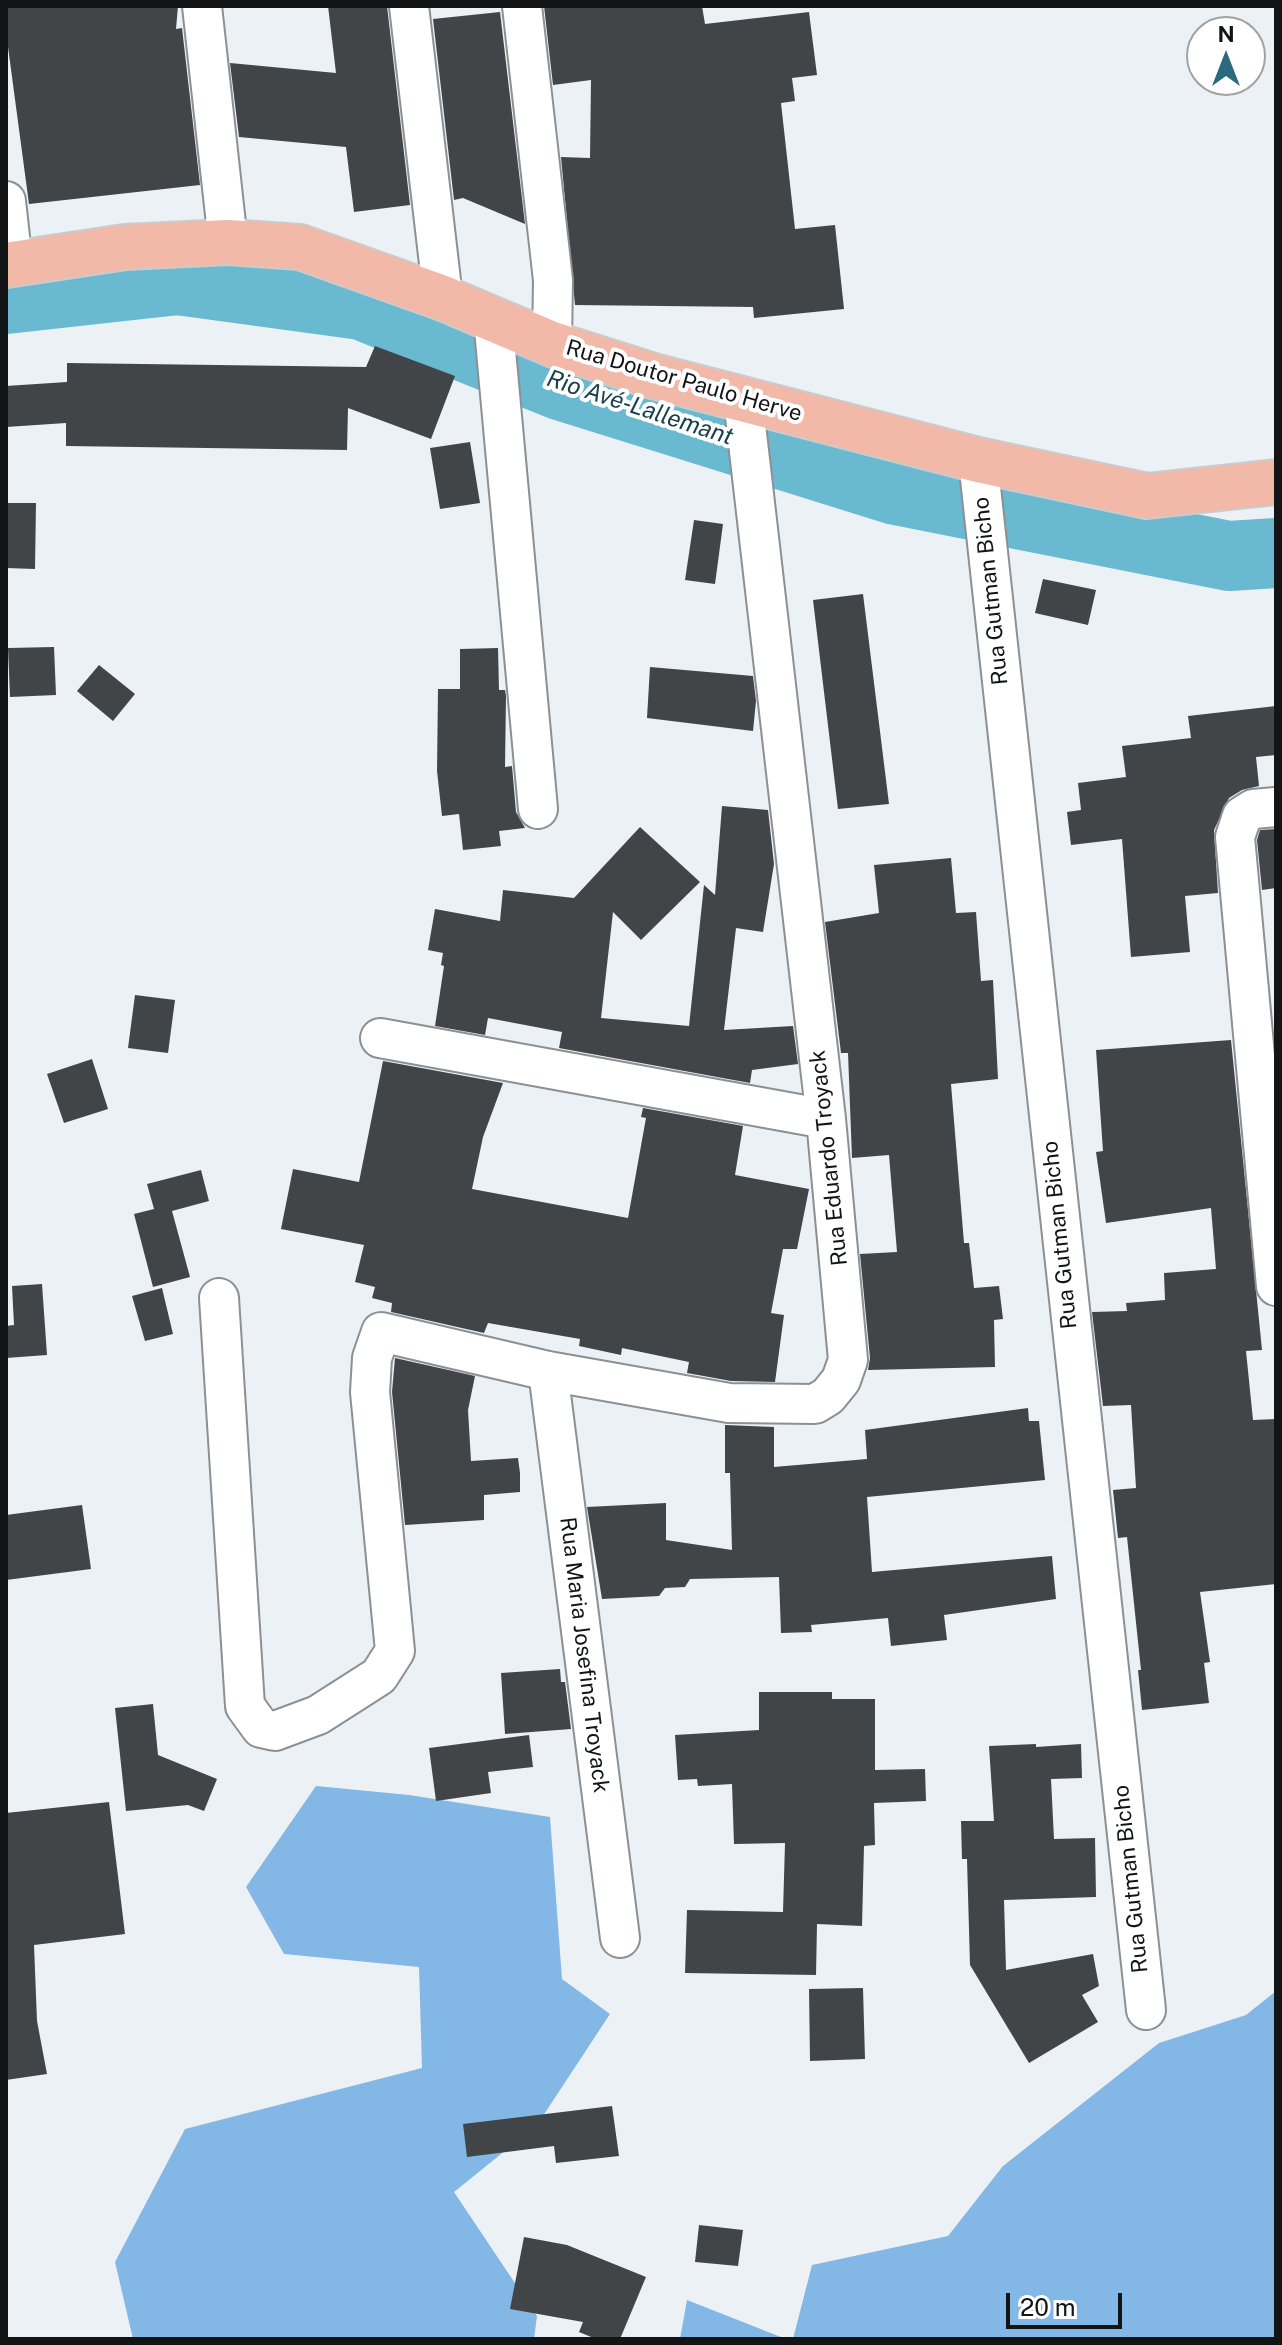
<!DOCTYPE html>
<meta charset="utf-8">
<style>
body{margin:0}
#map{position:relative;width:1282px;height:2345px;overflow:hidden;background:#ecf1f5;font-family:"Public Sans",sans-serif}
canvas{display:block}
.frame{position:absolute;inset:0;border:8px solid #131416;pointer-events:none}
.north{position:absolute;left:1186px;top:16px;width:80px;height:80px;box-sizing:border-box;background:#fff;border:2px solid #a1a1a2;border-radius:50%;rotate:0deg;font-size:22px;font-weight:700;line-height:32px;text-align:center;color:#131416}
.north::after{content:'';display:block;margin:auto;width:28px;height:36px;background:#296a7d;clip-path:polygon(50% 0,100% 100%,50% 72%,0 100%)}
.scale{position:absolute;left:1006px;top:2293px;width:116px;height:36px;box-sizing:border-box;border:4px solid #131416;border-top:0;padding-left:10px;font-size:24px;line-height:28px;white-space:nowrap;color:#131416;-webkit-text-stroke:6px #fff;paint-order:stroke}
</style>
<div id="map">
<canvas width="1282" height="2345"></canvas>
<div class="frame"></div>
<div class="north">N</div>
<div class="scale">20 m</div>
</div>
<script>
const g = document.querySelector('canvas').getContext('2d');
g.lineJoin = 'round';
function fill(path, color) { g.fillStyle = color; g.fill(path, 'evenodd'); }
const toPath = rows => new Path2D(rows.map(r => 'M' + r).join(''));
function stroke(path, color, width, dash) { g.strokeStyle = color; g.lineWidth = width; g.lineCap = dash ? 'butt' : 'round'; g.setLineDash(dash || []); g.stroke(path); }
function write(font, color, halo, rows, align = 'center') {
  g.font = font + ' "Public Sans",sans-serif'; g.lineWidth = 8; g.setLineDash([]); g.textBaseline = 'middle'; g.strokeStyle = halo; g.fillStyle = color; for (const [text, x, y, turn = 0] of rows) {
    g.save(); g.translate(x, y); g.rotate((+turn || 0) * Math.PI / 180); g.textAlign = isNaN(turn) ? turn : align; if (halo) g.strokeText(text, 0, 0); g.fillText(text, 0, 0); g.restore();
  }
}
const forest = toPath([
 [316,1786,409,1795,550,1817,562,1979,610,2014,537,2125,454,2192,537,2316,534,2339,133,2339,115,2262,185,2129,422,2068,419,1967,284,1954,246,1887],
 [1276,1991,1276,2339,793,2339,812,2265,948,2236,1003,2166,1159,2043,1246,2015],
 [687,2300,786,2339,680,2339]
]);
const river = toPath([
 [6,299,178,280,362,305,560,385,896,490,1229,556,1276,553]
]);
const building = toPath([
 [6,6,178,6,176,29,182,28,200,185,29,204,6,32],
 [328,6,387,6,410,205,354,212,346,147,239,137,230,63,336,73],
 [544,6,702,6,705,24,809,12,817,75,792,78,795,101,781,103,795,229,835,225,844,309,754,318,753,307,575,305,561,157,590,158,591,80,553,85],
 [500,12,525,224,463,198,454,200,433,19],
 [375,346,455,376,431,439,348,408,347,450,66,446,66,423,6,427,6,386,67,382,67,363,366,367],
 [470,442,480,503,440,509,430,448],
 [6,503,36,503,35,569,6,568],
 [694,520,723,524,715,584,685,580],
 [1043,579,1096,590,1088,625,1035,613],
 [863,594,889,804,838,809,813,600],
 [54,647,56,695,10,697,8,648],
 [498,648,499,690,505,690,506,696,505,767,512,766,516,812,525,828,499,831,501,846,463,850,459,814,442,816,437,771,438,689,460,689,460,649],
 [99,665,135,694,113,721,77,691],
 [650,667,753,676,756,701,753,731,647,718],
 [1276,706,1276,755,1256,757,1259,786,1242,790,1229,798,1214,830,1218,893,1185,896,1190,952,1131,957,1122,839,1071,845,1067,812,1081,810,1078,783,1126,777,1122,746,1191,738,1188,716],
 [722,806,768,810,774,864,763,932,736,928,724,1030,793,1026,798,1064,752,1070,750,1083,559,1048,562,1032,488,1018,485,1035,435,1026,444,966,441,965,443,953,428,950,435,909,500,921,503,890,574,898,640,827,700,882,641,940,613,912,601,1018,689,1026,704,885,715,895],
 [1276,829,1276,888,1262,890,1257,840,1260,830],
 [951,858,956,913,976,912,981,981,993,980,998,1079,951,1084,964,1243,969,1243,974,1288,999,1286,1003,1319,994,1320,995,1367,868,1370,870,1358,860,1254,897,1252,889,1155,852,1158,848,1053,841,1053,825,922,879,913,874,865],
 [135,995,175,1000,168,1053,128,1048],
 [1231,1040,1262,1350,1246,1351,1253,1420,1276,1419,1276,1584,1200,1592,1210,1662,1204,1663,1209,1703,1142,1710,1138,1670,1141,1670,1127,1537,1118,1538,1113,1490,1136,1488,1131,1405,1103,1406,1092,1312,1127,1311,1126,1303,1165,1300,1164,1273,1216,1269,1211,1208,1106,1223,1096,1152,1103,1151,1096,1050],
 [92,1059,108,1109,64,1123,47,1074],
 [383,1061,503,1083,483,1137,472,1189,628,1218,646,1118,641,1117,643,1108,743,1126,735,1175,809,1189,797,1249,783,1249,771,1313,784,1315,775,1382,731,1381,687,1373,689,1362,622,1348,621,1355,579,1346,580,1339,488,1323,484,1333,391,1312,392,1303,372,1298,375,1287,355,1282,364,1245,281,1229,293,1169,359,1182],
 [201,1170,209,1201,172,1211,190,1277,153,1287,134,1214,154,1209,147,1184],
 [42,1284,47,1355,6,1358,6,1326,14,1325,12,1286],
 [162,1288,173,1334,145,1341,132,1296],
 [395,1358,475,1376,468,1410,471,1461,518,1458,520,1473,520,1492,484,1495,484,1520,405,1525,392,1392],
 [1028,1408,1029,1421,1039,1421,1045,1480,867,1497,872,1572,1052,1556,1056,1599,944,1615,947,1640,891,1646,888,1618,811,1625,812,1632,781,1633,779,1577,690,1579,685,1587,665,1588,659,1596,602,1599,587,1507,666,1503,666,1540,732,1550,730,1473,725,1473,725,1425,774,1427,774,1467,867,1459,865,1430],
 [82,1505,91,1569,6,1580,6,1515],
 [560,1669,561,1682,565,1682,571,1729,505,1734,501,1673],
 [759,1692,832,1692,832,1699,875,1699,875,1770,925,1769,926,1801,874,1803,875,1845,864,1846,862,1926,817,1924,816,1975,685,1973,687,1910,783,1912,785,1843,734,1844,732,1784,698,1786,697,1779,678,1780,675,1735,759,1730],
 [153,1704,158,1755,217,1779,204,1811,188,1805,126,1811,115,1708],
 [529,1735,533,1767,488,1772,491,1793,436,1801,429,1748],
 [1036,1744,1036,1747,1081,1744,1082,1778,1051,1779,1054,1839,1095,1838,1096,1897,1004,1900,1006,1970,1093,1954,1099,1986,1082,1995,1098,2022,1029,2063,970,1965,967,1859,962,1859,961,1821,994,1821,989,1746],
 [109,1802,125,1934,34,1945,37,2021,47,2074,6,2080,6,1813],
 [863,1988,865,2059,810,2061,809,1989],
 [612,2106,619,2156,556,2163,554,2146,467,2157,463,2124],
 [699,2225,743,2230,738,2266,695,2262],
 [524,2237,567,2245,646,2277,620,2339,596,2339,579,2332,583,2322,510,2309]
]);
const street = toPath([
 [202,6,228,242],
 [409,6,443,298],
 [522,6,553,280,552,344],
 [6,201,13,264],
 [493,318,538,809],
 [978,460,1146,2010],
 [1276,807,1253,809,1242,816,1235,837,1276,1286],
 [380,1038,826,1119],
 [219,1298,245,1706,261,1728,275,1731,318,1715,379,1676,395,1651,370,1392,372,1358,381,1332,548,1371,729,1403,815,1404,828,1396,841,1380,848,1360,826,1119,743,399],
 [548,1371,620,1938]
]);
const primary = toPath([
 [6,265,125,247,228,242,300,247,443,298,552,344,653,376,978,460,1147,496,1276,482]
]);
const streetNames = [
 ["Rua Doutor Paulo Herve",684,381,16],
 ["Rua Gutman Bicho",991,591,-96],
 ["Rua Eduardo Troyack",829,1158,-96],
 ["Rua Gutman Bicho",1060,1235,-96],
 ["Rua Maria Josefina Troyack",584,1655,83],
 ["Rua Gutman Bicho",1131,1879,-96]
];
const waterNames = [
 ["Rio Avé‐Lallemant",640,408,18]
];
fill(forest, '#83b7e5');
stroke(river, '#69bad1', 70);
fill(building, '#414548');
stroke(street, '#8c9094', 42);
stroke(primary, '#cbcbcc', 48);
stroke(street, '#fff', 38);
stroke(primary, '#f2b9a9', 44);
write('22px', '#131416', '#fff', streetNames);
write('italic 24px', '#1b414c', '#fff', waterNames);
</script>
